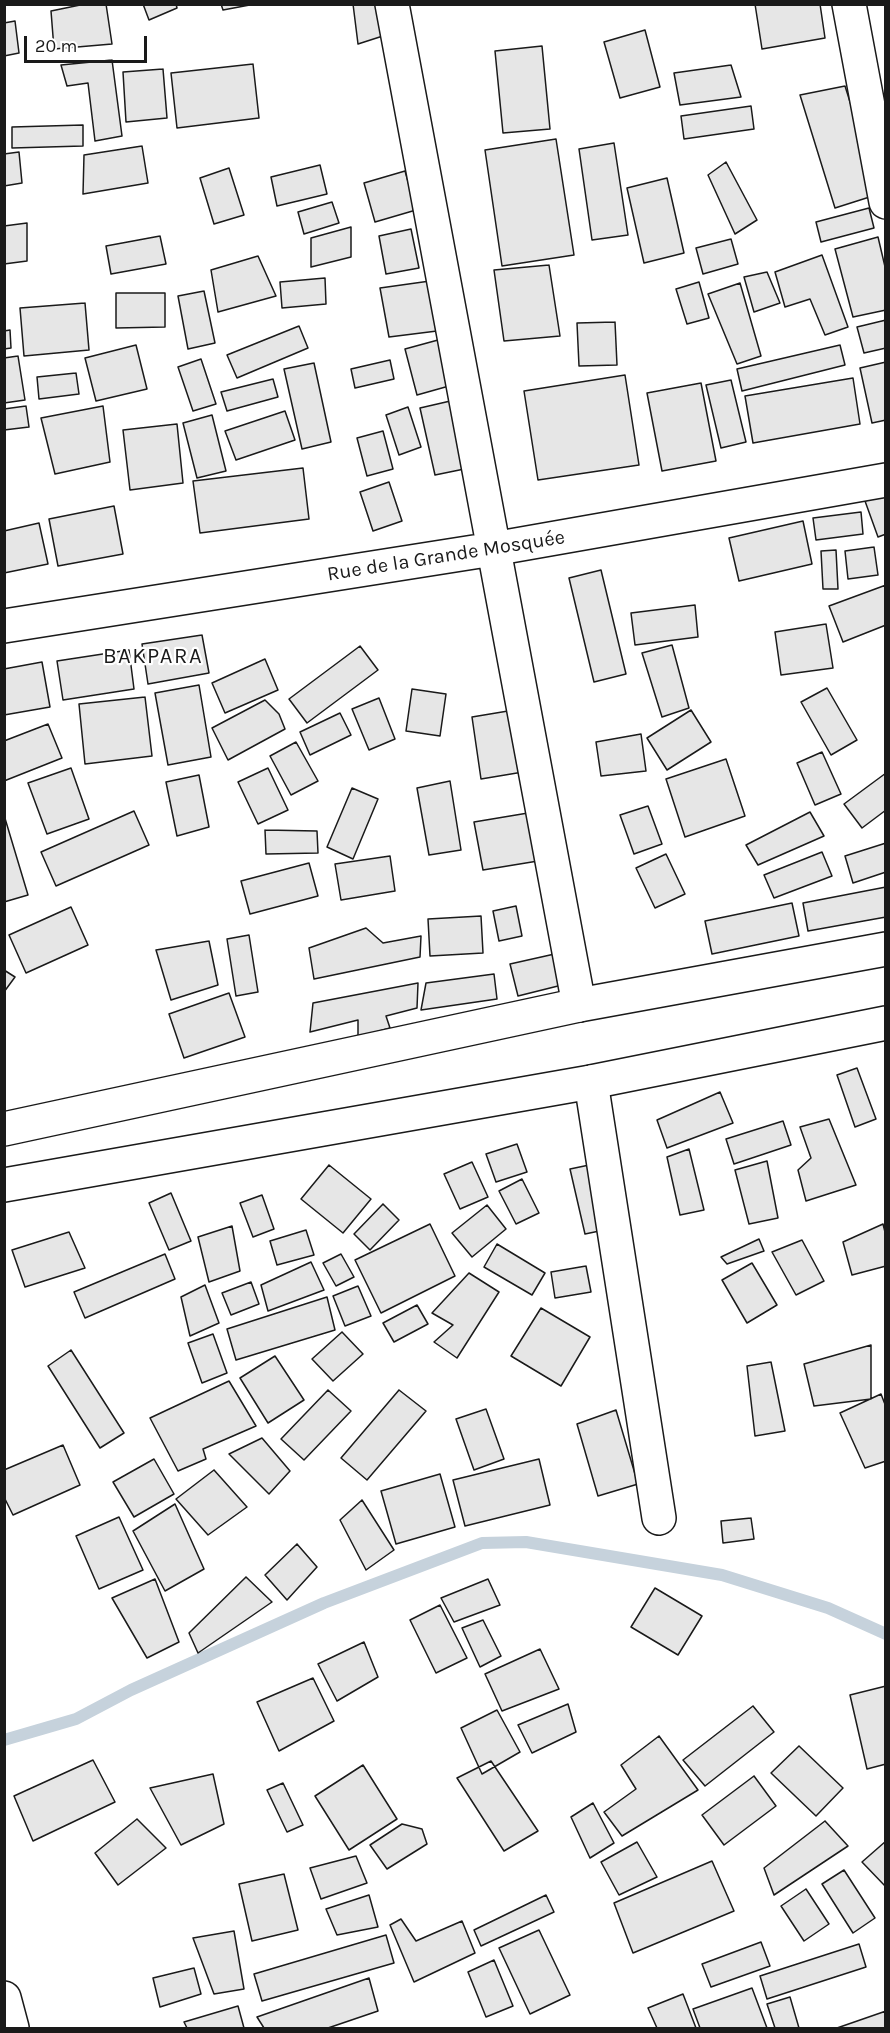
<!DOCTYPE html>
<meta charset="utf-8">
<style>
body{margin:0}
#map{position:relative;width:890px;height:2033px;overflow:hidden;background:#fff;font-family:Karla,sans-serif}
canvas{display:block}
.frame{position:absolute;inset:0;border:6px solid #1a1a1a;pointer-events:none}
.scale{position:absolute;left:24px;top:36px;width:123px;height:27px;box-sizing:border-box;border:3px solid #1a1a1a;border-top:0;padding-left:8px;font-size:18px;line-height:21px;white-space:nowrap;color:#1a1a1a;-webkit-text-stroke:4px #fff;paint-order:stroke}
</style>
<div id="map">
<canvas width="890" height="2033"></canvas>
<div class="frame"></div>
<div class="scale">20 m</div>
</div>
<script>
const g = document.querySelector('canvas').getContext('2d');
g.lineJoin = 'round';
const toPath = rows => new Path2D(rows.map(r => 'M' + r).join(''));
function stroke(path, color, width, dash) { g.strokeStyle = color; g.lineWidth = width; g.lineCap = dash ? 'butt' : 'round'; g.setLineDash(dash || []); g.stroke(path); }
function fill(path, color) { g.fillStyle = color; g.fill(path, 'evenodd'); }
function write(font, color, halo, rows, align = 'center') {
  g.font = font + ' Karla,sans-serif'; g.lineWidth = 4.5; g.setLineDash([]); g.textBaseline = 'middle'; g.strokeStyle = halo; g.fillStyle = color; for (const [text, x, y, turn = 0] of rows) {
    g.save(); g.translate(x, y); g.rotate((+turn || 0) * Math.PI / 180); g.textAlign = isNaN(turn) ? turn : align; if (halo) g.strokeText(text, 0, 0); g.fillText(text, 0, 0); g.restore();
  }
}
const stream = toPath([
 [4,1740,76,1719,131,1690,324,1603,482,1543,526,1542,722,1575,828,1608,886,1634]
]);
const building = toPath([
 [85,4,106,4,112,44,54,49,51,11,85,4],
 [143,4,176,4,177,8,149,20,143,4],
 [221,4,255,4,223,10,221,4],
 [353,4,383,4,389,34,358,44,353,4],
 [755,4,820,4,825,38,762,49,755,4],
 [15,21,19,53,4,56,4,23,15,21],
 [645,30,660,87,620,98,604,42,645,30],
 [542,46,550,129,503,133,495,51,542,46],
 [112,60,122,136,95,141,88,83,67,86,61,65,112,60],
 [253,64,259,118,177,128,171,73,253,64],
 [731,65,741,97,680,105,674,73,731,65],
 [163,69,167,118,126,122,123,72,163,69],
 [845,86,879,194,835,208,800,95,845,86],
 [751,106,754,129,684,139,681,116,751,106],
 [83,125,83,146,12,148,12,127,83,125],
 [556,139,574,255,502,266,485,150,556,139],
 [614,143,628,235,592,240,579,149,614,143],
 [142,146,148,183,83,194,84,155,142,146],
 [19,152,22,183,4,186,4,154,19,152],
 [726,162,757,220,735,234,708,175,726,162],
 [320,165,327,194,277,206,271,177,320,165],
 [229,168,244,215,214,224,200,178,229,168],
 [405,171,416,210,375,222,364,183,405,171],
 [667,178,684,253,644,263,627,188,667,178],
 [332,202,339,223,304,234,298,212,332,202],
 [869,208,874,228,821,242,816,222,869,208],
 [27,223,27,261,4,264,4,226,27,223],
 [351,227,351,257,311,267,311,238,351,227],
 [411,229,419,268,386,274,379,236,411,229],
 [160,236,166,264,111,274,106,246,160,236],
 [878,237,886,271,886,310,853,317,835,249,878,237],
 [731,239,738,264,703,274,696,248,731,239],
 [822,255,848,327,825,335,810,299,785,307,775,272,822,255],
 [258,256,276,296,218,312,211,270,258,256],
 [549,265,560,336,504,341,494,270,549,265],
 [767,272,780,303,754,312,744,277,767,272],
 [325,278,326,304,282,308,280,282,325,278],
 [430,281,437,331,389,337,380,288,430,281],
 [699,282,709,318,687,324,676,289,699,282],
 [740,283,761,356,737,364,708,294,740,283],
 [204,291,215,343,188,349,178,296,204,291],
 [116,293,165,293,165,327,116,328,116,293],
 [85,303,89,350,24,356,20,308,85,303],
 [886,320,886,348,864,353,857,327,886,320],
 [615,322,617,365,579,366,577,323,615,322],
 [299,326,308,348,237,378,227,355,299,326],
 [10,330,11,348,4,349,4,331,10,330],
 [438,340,449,386,417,395,405,349,438,340],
 [136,345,147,389,96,401,85,358,136,345],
 [840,345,845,365,742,391,737,369,840,345],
 [18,356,25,400,4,403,4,358,18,356],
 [201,359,216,404,193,411,178,367,201,359],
 [390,360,394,379,355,388,351,369,390,360],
 [886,362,886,420,872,423,860,368,886,362],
 [314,363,331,442,302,449,284,369,314,363],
 [76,373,79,394,39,399,37,377,76,373],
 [625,375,639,465,538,480,524,391,625,375],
 [853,378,860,424,753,443,745,396,853,378],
 [273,379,278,397,227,411,221,392,273,379],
 [731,380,746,442,721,448,706,385,731,380],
 [701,383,716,461,662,471,647,393,701,383],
 [459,399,474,467,435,475,420,408,459,399],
 [26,406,29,427,4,430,4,409,26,406],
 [103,406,110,462,55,474,41,418,103,406],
 [408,407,421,447,399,455,386,415,408,407],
 [285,411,295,440,236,460,225,431,285,411],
 [212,415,226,471,197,478,183,423,212,415],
 [177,424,183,483,130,490,123,430,177,424],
 [383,431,393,469,367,476,357,438,383,431],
 [303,468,309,519,200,533,193,481,303,468],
 [389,482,402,521,373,531,360,492,389,482],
 [886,494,886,534,878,537,865,501,886,494],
 [114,506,123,554,58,566,49,519,114,506],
 [861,512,863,534,816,540,813,518,861,512],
 [803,521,812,564,739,581,729,538,803,521],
 [39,523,48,564,4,573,4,531,39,523],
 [874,547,878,575,848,579,845,551,874,547],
 [836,550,838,589,823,589,821,551,836,550],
 [601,570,626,674,594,682,569,578,601,570],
 [886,585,886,625,843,642,829,606,886,585],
 [695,605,698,637,635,645,631,613,695,605],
 [826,624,833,668,781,675,775,632,826,624],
 [202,635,209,673,148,684,142,644,202,635],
 [672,645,689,708,662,717,642,653,672,645],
 [360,646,378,670,307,723,289,699,360,646],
 [129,650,134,689,63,700,57,661,129,650],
 [265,659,278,690,225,713,212,683,265,659],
 [42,662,50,707,4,715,4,669,42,662],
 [199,685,211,757,168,765,155,693,199,685],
 [827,688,857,740,831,755,801,702,827,688],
 [412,689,446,694,440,736,406,731,412,689],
 [145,697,152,756,85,764,79,704,145,697],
 [379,698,395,739,369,750,352,709,379,698],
 [265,700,279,714,285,729,228,760,212,728,265,700],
 [514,710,523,772,481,779,472,717,514,710],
 [691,710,711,742,667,770,647,738,691,710],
 [340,713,351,735,310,755,300,732,340,713],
 [48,724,62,758,4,781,4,741,48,724],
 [641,734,646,771,601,776,596,742,641,734],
 [296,742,318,781,291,795,270,756,296,742],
 [822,752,841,794,815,805,797,763,822,752],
 [726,759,745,816,685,837,666,779,726,759],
 [71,768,89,819,47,834,28,783,71,768],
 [268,768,288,810,258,824,238,782,268,768],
 [886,773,886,810,862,828,844,804,886,773],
 [199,775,209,827,177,836,166,782,199,775],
 [450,781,461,850,429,855,417,788,450,781],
 [352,788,378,799,353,859,327,847,352,788],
 [648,806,662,844,634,854,620,815,648,806],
 [134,811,149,845,56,886,41,852,134,811],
 [810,812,824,836,758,865,746,845,810,812],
 [528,813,538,861,483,870,474,822,528,813],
 [4,815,28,895,4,902,4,815],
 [265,830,317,831,318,853,266,854,265,830],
 [886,843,886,872,853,883,845,856,886,843],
 [822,852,832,876,774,898,764,875,822,852],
 [666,854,685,894,655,908,636,868,666,854],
 [390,856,395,891,341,900,335,864,390,856],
 [309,863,318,896,250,914,241,881,309,863],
 [886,887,886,917,808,931,803,903,886,887],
 [792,903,799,936,712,954,705,921,792,903],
 [516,906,522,936,499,941,493,911,516,906],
 [71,907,88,945,26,973,9,935,71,907],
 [481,916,483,953,430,956,428,919,481,916],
 [366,928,383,943,421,936,420,957,314,979,309,948,366,928],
 [249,935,258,992,236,996,227,939,249,935],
 [209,941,218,985,171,1000,156,950,209,941],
 [559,953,566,984,518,996,510,964,559,953],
 [4,970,15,977,4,992,4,970],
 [494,974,497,999,421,1010,426,983,494,974],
 [418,983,417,1008,386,1016,390,1028,358,1037,358,1020,310,1032,313,1003,418,983],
 [229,993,245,1037,184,1058,169,1014,229,993],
 [857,1068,876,1119,855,1127,837,1075,857,1068],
 [720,1092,733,1123,667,1148,657,1120,720,1092],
 [829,1119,856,1185,806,1201,798,1170,811,1158,800,1127,829,1119],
 [783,1121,791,1145,734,1164,726,1139,783,1121],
 [517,1144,527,1172,496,1182,486,1154,517,1144],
 [689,1149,704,1210,680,1215,667,1157,689,1149],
 [767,1161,778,1218,749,1224,735,1170,767,1161],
 [472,1162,488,1197,460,1209,444,1174,472,1162],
 [594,1164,609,1229,585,1234,570,1169,594,1164],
 [329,1165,371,1199,343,1233,301,1199,329,1165],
 [522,1179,539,1213,516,1224,499,1191,522,1179],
 [171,1193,191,1241,169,1250,149,1203,171,1193],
 [262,1195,274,1229,253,1237,240,1203,262,1195],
 [383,1204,399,1220,370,1250,354,1234,383,1204],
 [487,1205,506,1229,472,1257,452,1233,487,1205],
 [430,1224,455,1276,381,1313,355,1260,430,1224],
 [883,1224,886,1236,886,1266,852,1275,843,1242,883,1224],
 [232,1226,240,1271,209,1282,198,1237,232,1226],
 [306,1230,314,1255,277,1265,270,1241,306,1230],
 [69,1232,85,1268,25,1287,12,1250,69,1232],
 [759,1239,764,1251,727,1264,721,1257,759,1239],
 [802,1240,824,1281,796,1295,772,1252,802,1240],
 [497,1244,545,1273,532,1295,484,1267,497,1244],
 [165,1254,175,1279,85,1318,74,1292,165,1254],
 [341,1254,354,1277,336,1286,323,1263,341,1254],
 [311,1262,324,1290,268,1311,261,1285,311,1262],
 [752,1263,777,1305,747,1323,722,1280,752,1263],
 [586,1266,591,1292,555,1298,551,1272,586,1266],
 [469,1273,499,1292,457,1358,434,1342,453,1325,432,1313,469,1273],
 [251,1282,259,1304,231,1315,222,1293,251,1282],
 [205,1285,219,1323,190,1336,181,1297,205,1285],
 [358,1286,371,1316,345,1326,333,1296,358,1286],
 [327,1297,335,1330,236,1360,227,1329,327,1297],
 [417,1305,428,1324,394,1342,383,1323,417,1305],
 [541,1308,590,1337,561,1386,511,1356,541,1308],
 [342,1332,363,1354,333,1381,312,1359,342,1332],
 [213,1334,227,1373,202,1383,188,1343,213,1334],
 [871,1345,871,1399,814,1406,804,1364,871,1345],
 [71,1350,124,1433,100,1448,48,1366,71,1350],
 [275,1356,304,1400,268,1423,240,1378,275,1356],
 [771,1362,785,1431,755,1436,747,1366,771,1362],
 [229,1381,256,1426,203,1449,206,1459,178,1471,150,1418,229,1381],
 [328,1390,351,1411,304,1460,281,1439,328,1390],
 [399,1390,426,1411,367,1480,341,1458,399,1390],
 [881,1394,886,1407,886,1461,865,1468,840,1413,881,1394],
 [486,1409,504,1459,474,1470,456,1419,486,1409],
 [616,1410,638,1484,598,1496,577,1424,616,1410],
 [262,1438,290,1471,269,1494,229,1454,262,1438],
 [63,1445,80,1485,13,1515,4,1497,4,1470,63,1445],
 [154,1459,174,1494,134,1517,113,1482,154,1459],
 [539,1459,550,1505,465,1526,453,1480,539,1459],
 [214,1470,247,1507,208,1535,176,1499,214,1470],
 [440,1474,455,1527,396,1544,381,1491,440,1474],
 [362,1500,394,1550,366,1570,340,1520,362,1500],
 [175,1504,204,1569,165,1591,133,1531,175,1504],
 [119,1517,143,1570,99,1589,76,1536,119,1517],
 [751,1518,754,1539,723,1543,721,1521,751,1518],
 [297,1544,317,1567,287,1600,265,1575,297,1544],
 [246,1577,272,1602,198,1653,189,1633,246,1577],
 [155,1579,179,1642,147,1658,112,1598,155,1579],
 [488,1579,500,1605,454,1622,441,1598,488,1579],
 [655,1588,702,1616,678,1655,631,1627,655,1588],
 [440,1605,467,1658,436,1673,410,1620,440,1605],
 [483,1620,501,1656,480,1667,462,1628,483,1620],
 [364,1642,378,1677,337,1701,318,1664,364,1642],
 [540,1649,559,1689,502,1711,485,1674,540,1649],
 [313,1678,334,1721,279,1751,257,1702,313,1678],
 [886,1686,886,1764,867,1769,850,1695,886,1686],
 [568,1704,576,1732,532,1753,518,1725,568,1704],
 [753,1706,774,1732,705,1786,683,1760,753,1706],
 [497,1710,520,1752,482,1774,461,1728,497,1710],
 [659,1736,698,1790,622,1836,604,1812,636,1789,621,1765,659,1736],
 [799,1746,843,1788,816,1816,771,1773,799,1746],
 [93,1760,115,1802,33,1841,14,1796,93,1760],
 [491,1761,538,1831,504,1851,457,1778,491,1761],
 [363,1765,397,1819,349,1850,315,1796,363,1765],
 [213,1774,224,1824,181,1845,150,1788,213,1774],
 [754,1776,776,1806,724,1845,702,1815,754,1776],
 [283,1783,303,1825,287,1832,267,1790,283,1783],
 [593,1803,614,1843,590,1858,571,1817,593,1803],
 [137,1819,166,1848,118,1885,95,1853,137,1819],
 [825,1821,848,1846,774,1895,764,1868,825,1821],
 [402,1824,422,1829,427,1844,387,1869,370,1845,402,1824],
 [886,1841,886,1887,862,1862,886,1841],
 [637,1842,657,1877,619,1895,601,1862,637,1842],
 [356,1856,367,1883,321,1899,310,1868,356,1856],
 [712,1861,734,1911,633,1953,614,1903,712,1861],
 [844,1870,875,1918,853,1933,822,1884,844,1870],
 [284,1874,298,1930,252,1941,239,1884,284,1874],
 [806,1889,829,1924,804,1941,781,1906,806,1889],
 [369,1895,378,1927,337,1935,326,1909,369,1895],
 [546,1895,554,1912,481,1946,474,1930,546,1895],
 [401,1919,416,1941,462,1921,475,1953,414,1982,390,1925,401,1919],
 [539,1930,570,1995,530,2014,499,1948,539,1930],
 [234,1931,244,1989,214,1994,193,1938,234,1931],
 [386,1935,394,1963,262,2001,254,1974,386,1935],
 [761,1942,770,1966,711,1987,702,1964,761,1942],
 [859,1944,866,1967,767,1999,760,1976,859,1944],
 [494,1960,513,2006,486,2017,468,1972,494,1960],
 [194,1968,201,1994,160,2007,153,1978,194,1968],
 [369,1978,378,2011,328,2028,264,2028,257,2017,369,1978],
 [752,1988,767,2028,700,2028,693,2009,752,1988],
 [683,1994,696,2028,657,2028,648,2008,683,1994],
 [790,1997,799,2028,775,2028,767,2004,790,1997],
 [238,2006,244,2028,187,2028,184,2022,238,2006],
 [886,2011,886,2028,837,2028,886,2011]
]);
const minor = toPath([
 [392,4,579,1005],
 [849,4,886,202],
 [4,626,493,549,886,480],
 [591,1082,659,1518]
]);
const tertiary = toPath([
 [4,1998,12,2028]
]);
const primary = toPath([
 [4,1129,579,1005,886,949],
 [4,1185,591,1082,886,1023]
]);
const streetNames = [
 ["Rue de la Grande Mosquée",446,556,-9]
];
const quarterNames = [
 ["BAKPARA",153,657]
];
stroke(stream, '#c6d2dc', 12);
fill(building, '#e6e6e6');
stroke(building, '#1a1a1a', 1.5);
stroke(minor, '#1a1a1a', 36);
stroke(tertiary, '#1a1a1a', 36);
stroke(primary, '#1a1a1a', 36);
stroke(minor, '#fff', 33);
stroke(tertiary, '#fff', 33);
stroke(primary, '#fff', 33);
write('20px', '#1a1a1a', '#fff', streetNames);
g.letterSpacing = '1.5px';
write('22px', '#1a1a1a', '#fff', quarterNames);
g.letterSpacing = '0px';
</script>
